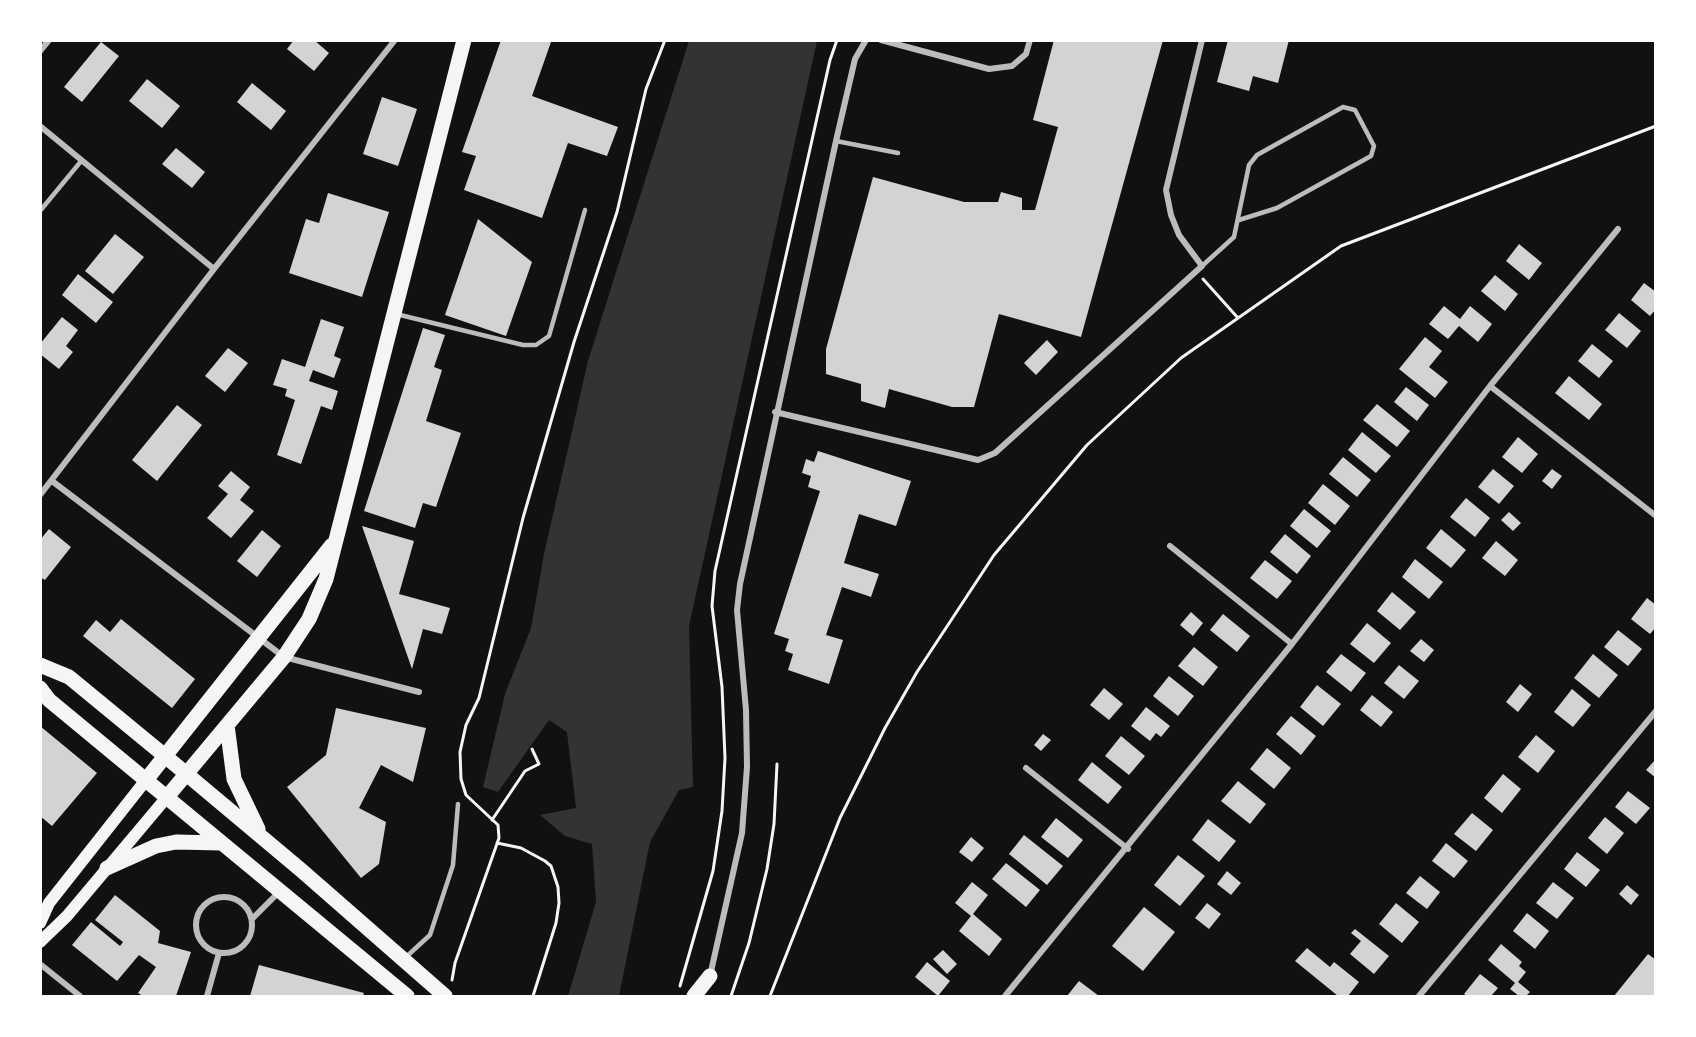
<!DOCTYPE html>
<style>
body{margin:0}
#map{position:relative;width:1696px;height:1037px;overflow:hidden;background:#111;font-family:"PT Sans Narrow",sans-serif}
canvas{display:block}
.frame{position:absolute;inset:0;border:42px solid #fff;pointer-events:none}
</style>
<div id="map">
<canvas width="1696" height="1037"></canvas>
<div class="frame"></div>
</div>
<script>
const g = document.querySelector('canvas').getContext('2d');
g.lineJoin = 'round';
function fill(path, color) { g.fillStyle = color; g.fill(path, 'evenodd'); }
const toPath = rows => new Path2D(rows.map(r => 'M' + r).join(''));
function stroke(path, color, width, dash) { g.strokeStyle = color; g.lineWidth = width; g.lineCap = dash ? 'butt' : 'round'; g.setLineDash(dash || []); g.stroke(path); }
const water = toPath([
 [689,41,817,41,689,626,693,787,679,790,650,842,619,996,568,996,596,902,592,844,565,836,540,815,576,808,567,732,549,720,498,792,483,787,505,694,531,628,544,554,588,361]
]);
const building = toPath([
 [294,40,314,40,329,53,314,71,287,49],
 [501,40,551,42,532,96,618,127,607,156,568,143,542,218,464,190,476,156,462,152],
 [1054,40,1163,40,1081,337,999,314,974,407,952,407,889,389,885,408,861,401,861,384,826,374,826,349,873,177,964,202,998,202,1001,192,1022,198,1022,210,1035,210,1058,127,1033,120],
 [1228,40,1289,40,1278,83,1253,76,1249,91,1217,82],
 [101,42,119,56,82,102,64,87],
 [147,79,180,106,162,128,129,101],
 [252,83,286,111,271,130,237,102],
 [382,97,417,109,398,166,363,154],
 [176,148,205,172,192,188,162,164],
 [328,193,389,212,362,297,289,273,306,219,319,223],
 [478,219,532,262,506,336,445,315],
 [115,234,144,257,113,294,85,271],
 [1519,244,1542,263,1529,280,1506,261],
 [78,274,113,302,96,323,62,295],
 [1495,275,1518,294,1505,311,1481,291],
 [1644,283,1656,292,1656,309,1650,316,1631,300],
 [1444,306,1460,319,1470,306,1492,324,1478,342,1459,326,1448,339,1429,324],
 [1619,313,1641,331,1627,348,1605,330],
 [62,317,78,330,66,346,73,352,59,369,40,354,40,344],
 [321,319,344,327,334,356,341,359,334,378,313,370,309,381,338,391,332,410,321,406,301,464,277,455,295,400,285,396,287,389,273,385,282,359,305,367],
 [423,328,445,335,434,367,442,370,426,421,461,433,436,507,423,503,415,528,364,511],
 [1425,337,1442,351,1429,367,1448,382,1435,398,1399,369],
 [1047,340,1058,352,1036,375,1024,363],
 [1592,344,1613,361,1599,378,1578,361],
 [228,348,248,363,225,392,205,376],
 [1569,376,1602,404,1589,420,1555,393],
 [1406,387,1429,405,1417,421,1394,402],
 [1377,404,1410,431,1397,447,1363,420],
 [177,405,202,425,157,481,132,460],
 [1362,432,1391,456,1376,473,1348,450],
 [1518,437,1538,454,1522,473,1502,457],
 [818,451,911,481,896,526,859,514,844,563,879,574,871,597,842,587,826,635,843,640,829,684,788,670,793,654,785,651,789,639,774,634,820,491,808,487,811,476,802,473,806,459,814,462],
 [1343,457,1371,480,1357,497,1329,474],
 [1493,469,1514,486,1499,504,1478,487],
 [1552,469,1562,476,1552,489,1542,481],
 [231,471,250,487,240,500,254,511,231,538,207,518,228,494,218,486],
 [1323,484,1350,506,1335,525,1308,503],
 [1466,498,1490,518,1475,537,1450,517],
 [1304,509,1331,531,1317,548,1290,526],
 [1509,512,1521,523,1513,531,1501,520],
 [362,526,414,541,399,594,450,608,442,634,423,629,412,669],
 [49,529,71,547,45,580,40,577,40,540],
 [1441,529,1466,550,1451,568,1426,548],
 [262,530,281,546,257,577,237,561],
 [1285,534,1311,556,1297,574,1270,552],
 [1496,541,1518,560,1505,576,1482,558],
 [1415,559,1443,582,1429,599,1402,577],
 [1265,560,1292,581,1277,599,1250,578],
 [1392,592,1416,612,1400,630,1377,611],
 [1647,598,1656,605,1656,627,1650,634,1631,619],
 [1191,612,1203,623,1193,636,1180,625],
 [1223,614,1250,636,1237,652,1210,630],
 [121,619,195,679,172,708,83,636,96,620,110,632],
 [1367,623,1391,643,1374,663,1350,644],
 [1618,630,1642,649,1628,666,1604,647],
 [1421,639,1434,650,1424,662,1410,651],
 [1194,647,1218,667,1203,686,1178,666],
 [1341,654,1366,673,1351,692,1326,672],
 [1593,654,1618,675,1599,698,1574,678],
 [1399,665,1419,681,1404,699,1384,683],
 [1169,676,1194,696,1178,716,1153,696],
 [1520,684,1532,694,1518,712,1506,702],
 [1317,685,1341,704,1323,726,1300,707],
 [1104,688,1123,704,1109,720,1090,705],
 [1572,689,1591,705,1573,727,1554,712],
 [1372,695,1393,712,1381,727,1360,710],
 [1146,707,1170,726,1161,737,1156,733,1150,741,1131,726],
 [336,708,426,728,413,782,381,765,359,808,386,822,379,864,361,878,287,787,326,755],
 [1291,716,1316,736,1301,755,1276,734],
 [40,726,97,773,52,826,40,816],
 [1043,734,1051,740,1041,751,1034,745],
 [1536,735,1555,751,1538,773,1518,757],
 [1121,736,1145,756,1129,775,1105,756],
 [1267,748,1291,768,1274,789,1250,769],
 [1656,759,1656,778,1646,770],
 [1092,762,1122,787,1108,804,1078,780],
 [1503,774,1521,789,1502,813,1484,798],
 [1238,781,1266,804,1250,824,1221,801],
 [1628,791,1650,808,1636,824,1615,807],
 [1472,813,1493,830,1476,851,1454,834],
 [1605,817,1624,833,1607,854,1588,838],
 [1056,818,1083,840,1068,858,1041,837],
 [1208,819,1236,841,1219,862,1192,840],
 [1024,835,1063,866,1047,885,1009,854],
 [971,837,984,848,972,862,959,852],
 [1446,843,1468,861,1454,878,1432,861],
 [1577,852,1600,870,1586,887,1564,869],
 [1178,855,1205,876,1180,906,1154,885],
 [1006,863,1040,890,1026,907,992,879],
 [1227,871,1241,883,1231,895,1217,884],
 [1420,876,1440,892,1427,909,1406,893],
 [972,882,988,895,973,914,1002,939,989,956,959,931,971,916,955,903],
 [1553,882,1574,898,1557,919,1536,903],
 [1627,885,1639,895,1631,905,1619,894],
 [115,895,160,931,158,943,191,952,176,996,143,996,138,993,156,967,139,955,117,981,72,945,91,922,120,946,123,942,95,920],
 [1207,903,1221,914,1209,929,1195,918],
 [1396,903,1419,922,1402,943,1379,924],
 [1144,907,1175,932,1143,971,1112,946],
 [1527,913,1549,931,1535,949,1513,931],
 [1355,929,1389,956,1374,974,1350,954,1361,941,1351,933],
 [1501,944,1522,962,1519,966,1526,972,1518,982,1530,992,1526,996,1519,996,1510,989,1515,983,1488,960],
 [1307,948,1330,967,1334,962,1359,982,1348,996,1338,996,1295,961],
 [943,950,957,964,947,974,933,959],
 [1648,954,1656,960,1656,996,1614,996],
 [927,962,950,981,938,996,915,977],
 [259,965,364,993,363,996,250,996],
 [1480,974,1498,988,1491,996,1467,996,1464,994],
 [1079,981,1099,996,1067,996]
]);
const path = toPath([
 [1203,279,1238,318],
 [492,820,525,771,539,764,532,749],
 [497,843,521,848,545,861,551,866,558,887,559,903,556,923,533,996],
 [452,980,455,963,499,838,498,825,466,795,461,779,460,752,466,725,479,698,523,518,574,342,617,212,646,89,665,40],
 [680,986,713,871,722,811,725,758,722,687,712,606,715,571,830,60,837,40],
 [731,996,749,943,767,869,774,824,777,764],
 [770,996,840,818,885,728,917,672,994,555,1087,445,1181,358,1341,246,1656,126]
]);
const service = toPath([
 [836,141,898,153],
 [40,211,82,160],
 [1202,266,1234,237,1249,165,1257,155,1343,107,1355,110,1374,146,1371,156,1277,208,1239,220],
 [396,314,523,345,536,345,549,336,585,210],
 [406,957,430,935,453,865,458,804]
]);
const minor = toPath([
 [881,40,989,69,1012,66,1026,54,1030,40],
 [40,51,49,40],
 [40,126,214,269],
 [1490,386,1656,516],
 [775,412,978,460,995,453,1202,266,1179,235,1171,215,1166,190,1202,40],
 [52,481,284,657,419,692],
 [40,495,214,269,395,40],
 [1170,546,1292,644],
 [1026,768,1128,849],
 '196 925a28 28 0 1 1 56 0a28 28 0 1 1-56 0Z',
 [252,919,279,892],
 [40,964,80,996],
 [710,976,742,833,747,767,746,710,737,610,740,584,836,141,855,59,866,40],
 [207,996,219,953],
 [1005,996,1292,644,1490,386,1618,229],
 [1419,996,1656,711]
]);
const secondary = toPath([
 [40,923,49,903,146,780],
 [40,942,67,916,167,797]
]);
const primary = toPath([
 [40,665,69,677,165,756,301,870,445,996],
 [40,688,49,700,407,996],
 [227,725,234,779,258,829],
 [146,780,332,545],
 [167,797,284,657,309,619,326,579,464,40],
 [107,868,156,846,176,842,221,843],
 [694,996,710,976]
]);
fill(water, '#333');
fill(building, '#d3d3d3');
stroke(path, '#f5f5f5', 3);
stroke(service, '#bcbcbc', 4.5);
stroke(minor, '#bcbcbc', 6);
stroke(secondary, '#f5f5f5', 12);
stroke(primary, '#f5f5f5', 15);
</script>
